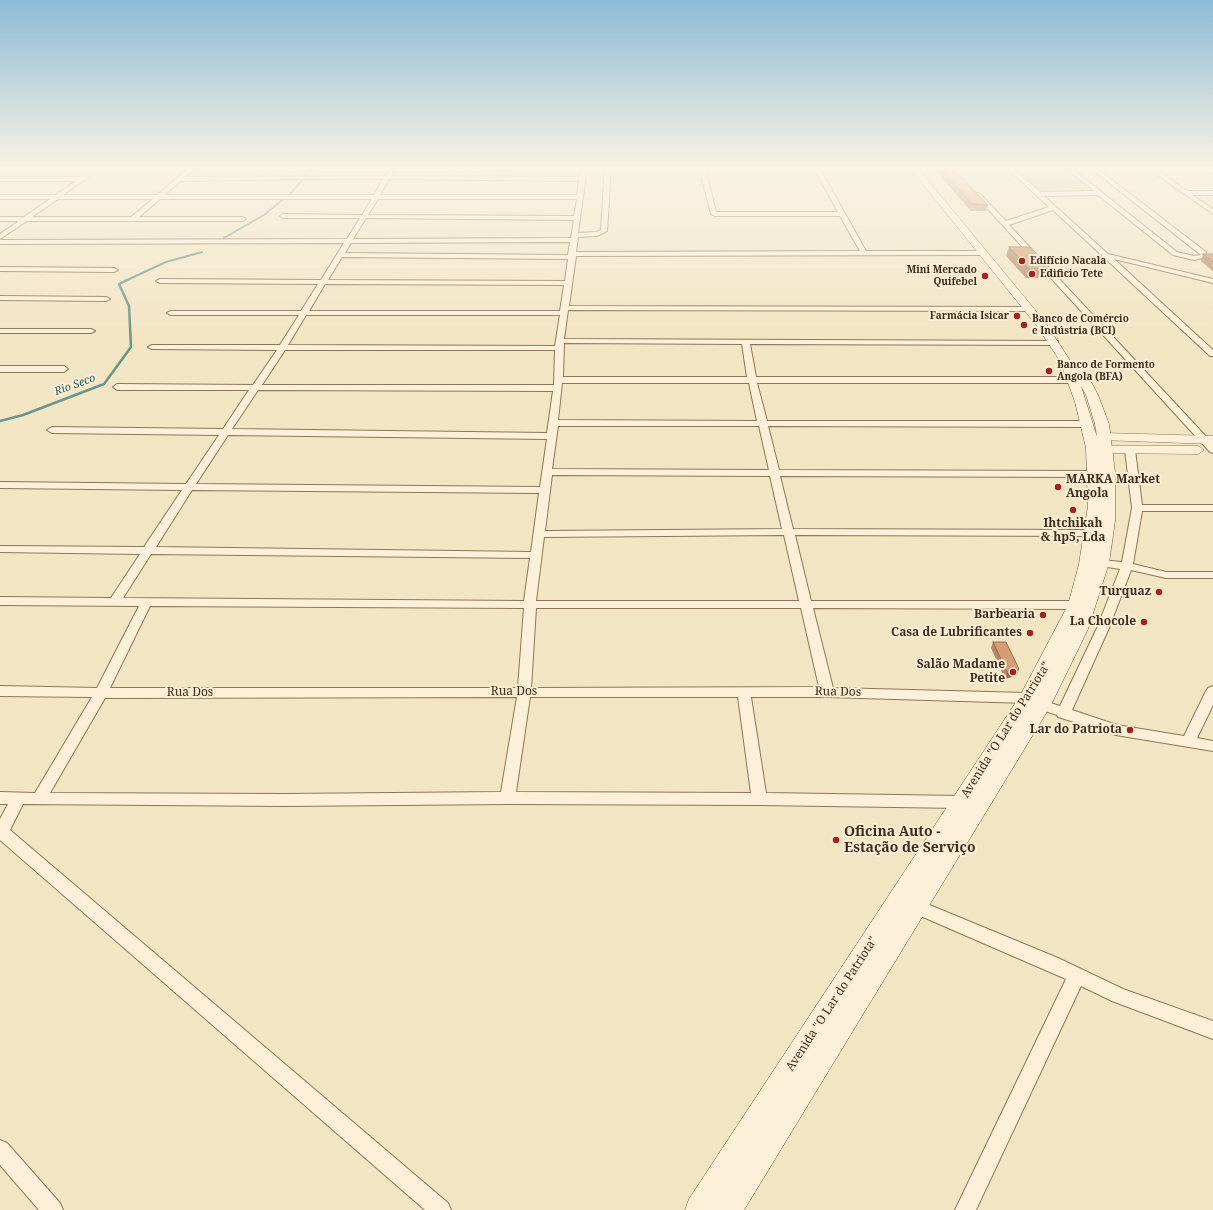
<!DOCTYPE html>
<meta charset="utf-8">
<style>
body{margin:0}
canvas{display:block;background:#f2e5c4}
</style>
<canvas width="1213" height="1210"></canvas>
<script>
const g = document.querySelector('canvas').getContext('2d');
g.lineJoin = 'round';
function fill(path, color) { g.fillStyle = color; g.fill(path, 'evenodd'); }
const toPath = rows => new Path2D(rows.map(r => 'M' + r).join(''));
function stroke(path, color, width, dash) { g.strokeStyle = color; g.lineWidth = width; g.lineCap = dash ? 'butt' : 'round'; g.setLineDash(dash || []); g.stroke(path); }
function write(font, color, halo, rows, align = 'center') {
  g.font = font + ' "Noto Serif",serif'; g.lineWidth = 4; g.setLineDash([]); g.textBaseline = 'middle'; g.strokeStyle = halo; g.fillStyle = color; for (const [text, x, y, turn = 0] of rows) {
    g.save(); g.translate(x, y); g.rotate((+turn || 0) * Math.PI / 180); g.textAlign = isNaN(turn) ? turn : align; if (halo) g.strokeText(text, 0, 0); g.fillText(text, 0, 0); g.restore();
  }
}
const green = toPath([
 [1012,167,1061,167,1093,192,1040,192]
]);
const streamFar1 = toPath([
 [224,238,264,215,292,192,313,167],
 [125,281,166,262,202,252]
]);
const stream = toPath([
 [0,421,23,415,104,384,131,347,129,306,119,284,127,280]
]);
const minor = toPath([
 [95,167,102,167,63,195,157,195,190,167,196,167,185,177,385,176,390,167,396,167,391,176,580,177,581,167,587,167,578,233,596,232,601,230,605,167,611,167,607,231,597,236,578,237,576,252,860,251,840,216,715,216,711,214,699,167,705,167,716,212,838,212,813,167,819,167,866,251,983,251,986,253,983,255,576,256,569,306,1029,307,1033,309,1029,311,568,310,564,339,1055,341,1058,341,1058,345,750,344,756,377,1073,377,1077,380,1073,383,757,383,767,421,1087,421,1092,424,1087,427,768,426,779,470,1094,471,1099,474,1094,477,780,476,793,529,1092,530,1097,533,1092,536,795,535,811,601,1077,601,1083,605,1077,609,813,608,833,688,1028,693,1033,695,1035,698,1033,701,1028,703,827,697,751,697,766,793,962,796,967,798,969,802,967,806,962,808,759,805,508,804,285,806,23,804,10,830,448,1203,451,1210,425,1210,0,840,0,819,8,804,0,804,0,792,35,793,92,697,0,696,0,686,97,688,139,606,0,605,0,597,111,598,140,554,0,552,0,546,144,547,182,490,0,488,0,482,186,484,219,435,52,433,47,430,52,427,223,429,249,390,117,390,113,387,117,384,253,385,277,350,152,349,148,347,152,345,280,345,299,315,171,315,167,313,171,311,301,311,318,284,160,283,156,281,160,279,321,280,344,243,0,244,0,240,347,239,360,218,283,218,280,216,283,214,362,215,372,199,160,199,139,217,243,217,246,219,243,221,27,221,0,239,0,234,19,221,0,221,0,217,24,217,50,199,0,199,0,195,55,195,76,181,0,181,0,177,81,177,95,167],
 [309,179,383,179,374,195,164,195,181,181,309,179],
 [389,179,579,181,577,195,380,195,389,179],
 [58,199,153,199,131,217,32,217,58,199],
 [378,199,577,199,574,216,368,215,378,199],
 [366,218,574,220,571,238,353,239,366,218],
 [570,242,568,255,345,253,351,243,570,242],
 [342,257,568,259,565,281,328,280,342,257],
 [325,284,564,285,560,311,309,311,325,284],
 [306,315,560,315,555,346,288,345,306,315],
 [564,343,742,344,747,377,563,377,564,343],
 [285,350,555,350,554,385,262,385,285,350],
 [562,383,749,383,757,421,558,420,562,383],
 [258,390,553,391,547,433,232,429,258,390],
 [558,426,759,426,769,470,552,469,558,426],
 [228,435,547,439,540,487,196,484,228,435],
 [552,475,770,476,782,529,545,531,552,475],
 [192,490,539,493,531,552,156,547,192,490],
 [784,535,799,601,536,601,544,537,784,535],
 [151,554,530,558,524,601,123,598,151,554],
 [150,606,524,608,518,688,110,688,150,606],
 [536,608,801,608,819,687,531,688,536,608],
 [517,697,501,792,285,794,50,793,105,698,517,697],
 [530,697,738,697,751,793,516,792,530,697],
 [1006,167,1012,167,1040,192,1094,191,1064,167,1070,167,1177,252,1194,256,1201,255,1089,167,1095,167,1206,252,1207,257,1194,260,1173,255,1098,195,1044,196,1108,254,1213,279,1213,283,1114,259,1213,350,1213,356,1210,356,1053,210,1009,225,1213,444,1213,453,1210,452,975,195,975,193,979,193,1006,221,1049,207,1006,167],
 [1146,167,1153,167,1187,191,1213,191,1213,195,1192,195,1213,209,1213,214,1146,167],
 [1203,167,1210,167,1213,169,1213,174,1203,167],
 [0,267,114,268,118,270,114,272,0,271,0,267],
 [0,296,106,297,110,299,106,301,0,300,0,296],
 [0,329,91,329,95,331,91,333,0,333,0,329],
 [0,366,64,366,68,369,64,372,0,372,0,366],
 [1130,447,1135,450,1142,505,1213,505,1213,511,1142,511,1133,564,1166,572,1213,572,1213,578,1166,578,1131,570,1109,628,1072,710,1117,725,1184,736,1206,691,1208,688,1213,686,1213,705,1197,738,1213,741,1213,751,1116,735,1058,717,1057,715,1036,708,1034,705,1036,702,1041,700,1060,706,1097,628,1120,569,1101,566,1095,563,1101,560,1122,562,1132,508,1125,450,1130,447],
 [915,899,1058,958,1123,989,1213,1021,1213,1039,1112,1001,1081,986,976,1210,955,1210,1066,979,909,911,907,906,909,901,915,899],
 [0,1140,7,1143,60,1203,63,1210,39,1210,0,1165,0,1140]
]);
const tertiary = toPath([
 [1104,433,1213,436,1213,444,1100,440,1098,437,1100,434,1104,433],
 [1105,446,1198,446,1204,450,1198,454,1101,453,1099,450,1101,447,1105,446]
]);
const secondary = toPath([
 [909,167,917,167,1045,322,1073,365,1082,364,1098,395,1109,424,1115,472,1115,521,1109,563,1088,629,1051,705,744,1210,685,1210,689,1199,1020,696,1068,605,1079,564,1088,506,1086,448,1075,402,1060,361,1037,326,909,167],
 [1081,386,1086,395,1095,424,1097,437,1081,386]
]);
const wall = toPath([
 [932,167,951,167,988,205,986,211,971,211],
 [1009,247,1048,269,1046,278,1026,278,1006,256],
 [1203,254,1213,254,1213,271,1201,261],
 [993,642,1017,675,1005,679,991,648]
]);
const shadedWall = toPath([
 [1019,669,1017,675,1005,679,1007,672]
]);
const building = toPath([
 [939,167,951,167,988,205,972,204,939,167],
 [1009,247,1029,247,1048,269,1029,269,1009,247],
 [1203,254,1213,254,1213,262,1203,254],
 [993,642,1006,642,1019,669,1007,672,993,642]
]);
const markers = [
 [1022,261,4,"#a52122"],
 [1032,274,4,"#a52122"],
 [985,276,4,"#a52122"],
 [1017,316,4,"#a52122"],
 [1024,325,4,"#a52122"],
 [1049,371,4,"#a52122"],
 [1058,487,4,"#a52122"],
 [1073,510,4,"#a52122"],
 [1159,592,4,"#a52122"],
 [1043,615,4,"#a52122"],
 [1144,622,4,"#a52122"],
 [1030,633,4,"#a52122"],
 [1013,672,4,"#a52122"],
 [1130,730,4,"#a52122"],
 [836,840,4,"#a52122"]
];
const farPoinames = [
 ["Edifício Nacala",1030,261],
 ["Mini Mercado",977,270,"right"],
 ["Quifebel",977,282,"right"],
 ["Edificio Tete",1040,274],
 ["Farmácia Isicar",1009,316,"right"],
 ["Banco de Comércio",1032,319],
 ["e Indústria (BCI)",1032,331],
 ["Banco de Formento",1057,365],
 ["Angola (BFA)",1057,377]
];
const farWaternames = [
 ["Rio Seco",75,385,-20]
];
const poiNames = [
 ["MARKA Market",1066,480,"left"],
 ["Angola",1066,494,"left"],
 ["Ihtchikah",1073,524,"center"],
 ["& hp5, Lda",1073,538,"center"],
 ["Turquaz",1151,592],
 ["Barbearia",1035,615],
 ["La Chocole",1136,622],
 ["Casa de Lubrificantes",1022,633],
 ["Salão Madame",1005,665],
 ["Petite",1005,679],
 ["Lar do Patriota",1122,730]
];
const streetNames = [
 ["Rua Dos",514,692],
 ["Rua Dos",838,692,1],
 ["Rua Dos",190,693],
 ["Avenida \"O Lar do Patriota\"",1006,730,-58],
 ["Avenida \"O Lar do Patriota\"",832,1004,-57]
];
const nearPoinames = [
 ["Oficina Auto -",844,832],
 ["Estação de Serviço",844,848]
];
fill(green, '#cbd296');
stroke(streamFar1, '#6b958b', 2);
stroke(stream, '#6b958b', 2.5);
stroke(minor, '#8f7558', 2);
stroke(tertiary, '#8f7558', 1);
stroke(secondary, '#71563b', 1);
fill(minor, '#fcf1d8');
fill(tertiary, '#fcf1d8');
fill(secondary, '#fcf1d8');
fill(wall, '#b68765');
fill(shadedWall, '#946e53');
fill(building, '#d49d76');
stroke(building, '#946e53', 1);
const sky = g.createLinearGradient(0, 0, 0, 336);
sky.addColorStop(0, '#8dbbd6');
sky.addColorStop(0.5, '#f9f3e4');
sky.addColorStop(1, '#f9f3e400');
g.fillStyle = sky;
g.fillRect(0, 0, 1213, 336);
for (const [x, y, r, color] of markers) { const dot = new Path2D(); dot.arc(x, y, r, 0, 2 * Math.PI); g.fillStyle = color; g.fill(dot); stroke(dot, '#f9eed4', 1.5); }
write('bold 10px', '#3e2d1d', '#f9eed4', farPoinames, 'left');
write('italic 11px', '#2b5f5c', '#f9eed4', farWaternames);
write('bold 12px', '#3e2d1d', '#f9eed4', poiNames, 'right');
write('12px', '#3e2d1d', '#f9eed4', streetNames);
write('bold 14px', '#3e2d1d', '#f9eed4', nearPoinames, 'left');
</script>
